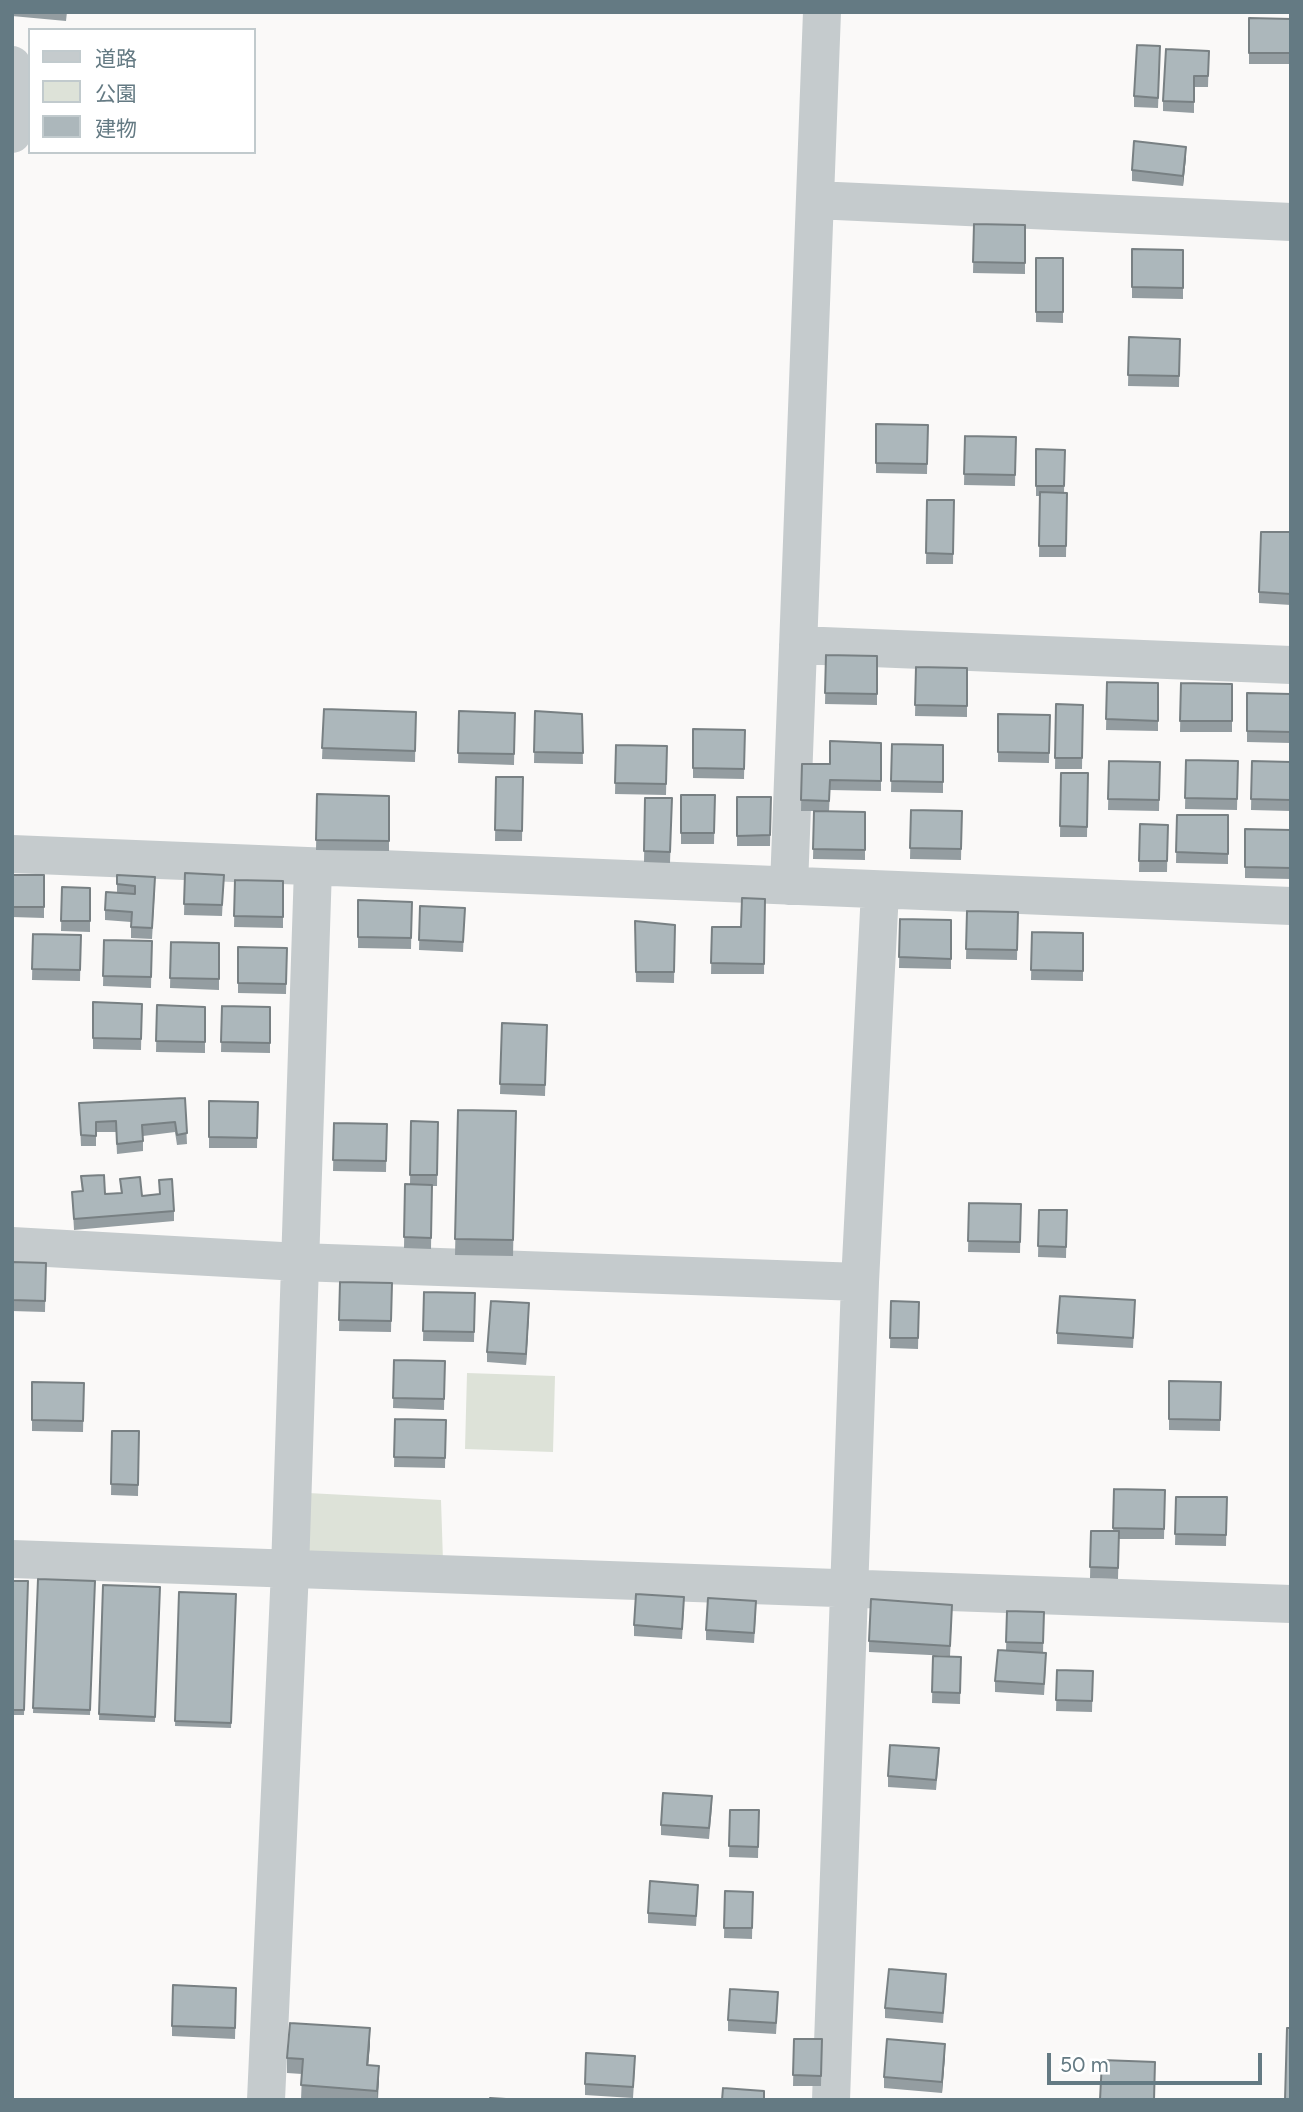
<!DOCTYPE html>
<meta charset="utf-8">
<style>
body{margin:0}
#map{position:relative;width:1303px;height:2112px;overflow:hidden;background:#faf9f8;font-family:Figtree,"Noto Sans JP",sans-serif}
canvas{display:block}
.frame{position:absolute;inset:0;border:14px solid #647a83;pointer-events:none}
.legend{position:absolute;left:28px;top:28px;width:228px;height:126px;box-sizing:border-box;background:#fff;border:2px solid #c1cacd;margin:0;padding:9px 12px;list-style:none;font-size:21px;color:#647a83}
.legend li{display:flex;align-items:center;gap:14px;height:35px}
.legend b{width:35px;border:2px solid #c1cacd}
.scale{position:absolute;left:1047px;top:2053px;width:215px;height:32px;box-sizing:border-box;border:4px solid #647a83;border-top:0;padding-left:9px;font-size:21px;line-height:24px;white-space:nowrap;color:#647a83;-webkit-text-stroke:5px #fff;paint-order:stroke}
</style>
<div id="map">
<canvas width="1303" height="2112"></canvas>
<div class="frame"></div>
<ul class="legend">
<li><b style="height:9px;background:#c5cbcd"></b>道路</li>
<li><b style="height:19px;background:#dde2d8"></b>公園</li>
<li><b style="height:19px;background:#acb7bb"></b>建物</li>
</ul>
<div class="scale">50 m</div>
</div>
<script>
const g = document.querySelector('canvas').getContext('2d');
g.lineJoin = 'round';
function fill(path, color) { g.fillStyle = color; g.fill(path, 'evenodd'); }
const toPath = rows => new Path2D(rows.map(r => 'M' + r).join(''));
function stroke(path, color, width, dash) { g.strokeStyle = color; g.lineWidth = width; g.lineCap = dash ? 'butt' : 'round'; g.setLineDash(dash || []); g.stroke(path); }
const green = toPath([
 [467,1373,555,1376,553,1452,465,1449],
 [308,1493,441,1500,443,1561,304,1552]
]);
const minor = toPath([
 [12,65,12,134],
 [815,200,1291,222],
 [798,645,1291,665],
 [12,854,1291,906],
 [789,886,822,12],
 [12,1246,299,1262,860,1282],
 [12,1559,1291,1604],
 [266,2100,290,1570,313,868],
 [831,2100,860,1282,880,891]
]);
const wall = toPath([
 [12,12,67,12,66,21,12,16],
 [1249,18,1291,19,1291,64,1249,64],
 [1209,51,1208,87,1194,87,1194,113,1163,111,1163,101],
 [1160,56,1158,108,1134,107,1134,96],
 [1186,157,1183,186,1132,181,1132,170],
 [974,224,1025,225,1025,274,973,273],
 [1132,249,1183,250,1183,299,1132,298],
 [1036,258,1063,258,1063,323,1036,322],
 [1129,337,1180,339,1179,387,1128,386],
 [876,424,928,425,927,474,876,473],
 [965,436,1016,437,1015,486,964,485],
 [1036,449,1065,450,1064,493,1067,493,1066,557,1039,557,1040,496,1036,496],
 [927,500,954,500,953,564,926,564],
 [1291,532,1291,605,1259,603,1259,592],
 [826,655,877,656,877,705,825,704],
 [916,667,967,668,967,717,915,716],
 [1107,682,1158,683,1158,731,1106,730],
 [1181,683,1232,684,1232,732,1180,732],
 [1247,693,1291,694,1291,743,1247,742],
 [1056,704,1083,705,1082,769,1055,769],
 [324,709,416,712,415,762,322,759],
 [459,711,515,713,514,765,458,763],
 [535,711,582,714,583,764,534,763],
 [998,714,1050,715,1049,763,998,762],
 [693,729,745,730,744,779,693,778],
 [881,743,881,791,830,790,829,811,865,812,865,860,813,859,814,811,801,811,802,764,830,764],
 [892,744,943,745,943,793,891,792],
 [616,745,667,746,666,795,615,794],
 [1186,760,1238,761,1237,810,1185,809],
 [1109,761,1160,762,1159,811,1108,810],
 [1252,761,1291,762,1291,811,1251,810],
 [1061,773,1088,773,1087,837,1060,837],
 [496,777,523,777,522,841,495,841],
 [317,794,389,796,389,851,316,850],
 [681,795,715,795,714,844,681,844],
 [737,797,771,797,770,846,737,846],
 [645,798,672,798,670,863,644,862],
 [911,810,962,811,961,860,910,859],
 [1177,815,1228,815,1228,864,1176,863],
 [1140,824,1168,825,1167,872,1139,872],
 [1245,829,1291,830,1291,879,1245,878],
 [185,873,224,875,222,916,184,915],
 [12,875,44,875,44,918,12,917],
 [235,880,283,881,283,928,234,927],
 [117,884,155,888,152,939,131,938,131,922,105,920,105,910,117,892],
 [62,887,90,888,90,932,61,931],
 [765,899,764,974,711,974,712,927,741,927],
 [358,900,412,902,411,949,358,948],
 [420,906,465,908,463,952,419,950],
 [967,911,1018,912,1017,960,966,959],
 [900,919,951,920,951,969,899,968],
 [635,921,675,925,674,983,636,982],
 [1032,932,1083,933,1083,981,1031,980],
 [33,934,81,935,80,981,32,980],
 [104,940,152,941,151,988,103,986],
 [171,942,219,943,219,990,170,988],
 [238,947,287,948,286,994,238,993],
 [93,1002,142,1004,141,1050,93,1049],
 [157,1005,205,1007,205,1053,156,1052],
 [222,1006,270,1007,270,1053,221,1052],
 [502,1023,547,1025,545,1096,500,1094],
 [185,1098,187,1144,177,1145,175,1132,143,1136,143,1151,117,1154,116,1132,96,1132,96,1146,81,1146,79,1103],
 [209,1101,258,1102,257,1148,209,1148],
 [458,1110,516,1111,513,1256,455,1255],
 [411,1121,438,1122,437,1186,432,1186,431,1249,404,1248,405,1184,410,1184],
 [334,1123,387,1124,386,1172,333,1171],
 [81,1176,105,1194,121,1193,120,1179,142,1196,159,1194,159,1180,174,1211,174,1221,74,1230,72,1192,82,1191],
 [969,1203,1021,1204,1020,1253,968,1252],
 [1039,1210,1067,1210,1066,1258,1038,1257],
 [12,1262,46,1263,45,1312,12,1311],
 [340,1282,392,1283,391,1332,339,1331],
 [424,1292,475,1293,474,1342,423,1341],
 [891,1301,919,1302,918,1349,890,1348],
 [1135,1311,1133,1348,1057,1344,1057,1333],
 [529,1314,526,1365,487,1362,487,1352],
 [394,1360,445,1361,444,1410,393,1408],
 [1169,1381,1221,1382,1220,1431,1169,1430],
 [32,1382,84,1383,83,1432,32,1431],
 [395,1419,446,1420,445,1468,394,1467],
 [112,1431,139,1431,138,1496,111,1495],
 [1114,1489,1165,1490,1164,1539,1119,1539,1118,1579,1090,1578,1091,1531,1113,1531],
 [1176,1497,1227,1497,1226,1546,1175,1545],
 [38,1579,95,1581,90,1715,33,1713],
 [12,1581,28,1581,24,1715,12,1715],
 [103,1585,160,1587,155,1722,99,1720],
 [179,1592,236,1594,231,1728,175,1726],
 [684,1608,682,1639,634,1636,634,1625],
 [1007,1611,1044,1612,1043,1653,1046,1664,1044,1695,995,1692,995,1681,1006,1651],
 [756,1612,754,1643,706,1640,706,1630],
 [952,1615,950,1656,869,1652,869,1641],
 [933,1656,961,1657,960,1704,932,1703],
 [1057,1670,1093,1671,1092,1712,1056,1711],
 [939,1759,936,1790,888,1787,888,1776],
 [712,1807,709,1839,661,1835,661,1825],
 [730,1810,759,1810,758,1858,729,1857],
 [725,1891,753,1892,752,1939,724,1938],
 [698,1895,696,1926,648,1923,648,1913],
 [946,1985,943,2023,885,2018,885,2008],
 [236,1999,235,2039,172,2036,172,2026],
 [778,2003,776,2034,728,2031,728,2020],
 [794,2039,822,2039,821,2086,793,2086],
 [370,2044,368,2065,379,2081,378,2100,301,2100,302,2074,287,2073,287,2058],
 [945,2055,942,2093,884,2088,884,2077],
 [635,2067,633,2098,585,2095,585,2084]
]);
const shadedWall = toPath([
 [1186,147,1186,157,1183,186,1183,176],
 [529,1303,529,1314,526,1365,526,1354],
 [370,2028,370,2044,367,2080,367,2065],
 [945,2044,945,2055,942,2093,942,2082],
 [379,2066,379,2081,377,2100,377,2091]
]);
const building = toPath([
 [1249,18,1291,19,1291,53,1249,53,1249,18],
 [1137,45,1160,46,1158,98,1134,96,1137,45],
 [1166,49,1209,51,1208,76,1194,76,1194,102,1163,101,1166,49],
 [1134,141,1186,147,1183,176,1132,170,1134,141],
 [974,224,1025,225,1025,263,973,262,974,224],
 [1132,249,1183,250,1183,288,1132,287,1132,249],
 [1036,258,1063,258,1063,312,1036,312,1036,258],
 [1129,337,1180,339,1179,376,1128,375,1129,337],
 [876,424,928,425,927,464,876,463,876,424],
 [965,436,1016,437,1015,475,964,474,965,436],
 [1036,449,1065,450,1064,486,1036,486,1036,449],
 [1040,492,1067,493,1066,546,1039,546,1040,492],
 [927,500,954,500,953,554,926,553,927,500],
 [1261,532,1291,532,1291,594,1259,592,1261,532],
 [826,655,877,656,877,694,825,693,826,655],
 [916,667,967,668,967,706,915,705,916,667],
 [1107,682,1158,683,1158,721,1106,719,1107,682],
 [1181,683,1232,684,1232,721,1180,721,1181,683],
 [1247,693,1291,694,1291,732,1247,731,1247,693],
 [1056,704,1083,705,1082,758,1055,758,1056,704],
 [324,709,416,712,415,751,322,748,324,709],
 [459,711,515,713,514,754,458,753,459,711],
 [535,711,582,714,583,753,534,752,535,711],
 [998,714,1050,715,1049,753,998,752,998,714],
 [693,729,745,730,744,769,693,768,693,729],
 [830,741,881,743,881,781,830,780,829,801,801,800,802,764,830,764,830,741],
 [892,744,943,745,943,782,891,781,892,744],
 [616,745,667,746,666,784,615,783,616,745],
 [1186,760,1238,761,1237,799,1185,798,1186,760],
 [1109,761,1160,762,1159,800,1108,799,1109,761],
 [1252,761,1291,762,1291,800,1251,799,1252,761],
 [1061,773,1088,773,1087,827,1060,826,1061,773],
 [496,777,523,777,522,831,495,830,496,777],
 [317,794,389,796,389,841,316,840,317,794],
 [681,795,715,795,714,833,681,833,681,795],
 [737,797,771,797,770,835,737,836,737,797],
 [645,798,672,798,670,852,644,851,645,798],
 [911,810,962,811,961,849,910,848,911,810],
 [814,811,865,812,865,850,813,849,814,811],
 [1177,815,1228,815,1228,854,1176,852,1177,815],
 [1140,824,1168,825,1167,861,1139,861,1140,824],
 [1245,829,1291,830,1291,868,1245,867,1245,829],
 [185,873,224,875,222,905,184,904,185,873],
 [12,875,44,875,44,907,12,907,12,875],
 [117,875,155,877,152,928,131,927,132,912,105,910,106,892,135,894,135,886,117,884,117,875],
 [235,880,283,881,283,917,234,916,235,880],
 [62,887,90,888,90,921,61,921,62,887],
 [742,898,765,899,764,964,711,963,712,927,741,927,742,898],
 [358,900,412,902,411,938,358,937,358,900],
 [420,906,465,908,463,942,419,940,420,906],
 [967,911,1018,912,1017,950,966,949,967,911],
 [900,919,951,920,951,959,899,957,900,919],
 [635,921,675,925,674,972,636,972,635,921],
 [1032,932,1083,933,1083,971,1031,970,1032,932],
 [33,934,81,935,80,970,32,969,33,934],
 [104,940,152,941,151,977,103,976,104,940],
 [171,942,219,943,219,979,170,978,171,942],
 [238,947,287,948,286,984,238,983,238,947],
 [93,1002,142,1004,141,1039,93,1038,93,1002],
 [157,1005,205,1007,205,1042,156,1041,157,1005],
 [222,1006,270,1007,270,1043,221,1042,222,1006],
 [502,1023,547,1025,545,1085,500,1084,502,1023],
 [185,1098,187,1133,177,1135,175,1122,142,1125,143,1141,117,1144,116,1121,96,1122,96,1136,81,1135,79,1103,185,1098],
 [209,1101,258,1102,257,1138,209,1137,209,1101],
 [458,1110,516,1111,513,1240,455,1239,458,1110],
 [411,1121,438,1122,437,1175,410,1175,411,1121],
 [334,1123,387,1124,386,1161,333,1160,334,1123],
 [104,1175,105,1194,122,1193,120,1179,140,1177,142,1196,160,1194,159,1180,172,1179,174,1211,74,1219,72,1192,83,1191,81,1176,104,1175],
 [405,1184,432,1185,431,1238,404,1237,405,1184],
 [969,1203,1021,1204,1020,1242,968,1241,969,1203],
 [1039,1210,1067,1210,1066,1247,1038,1246,1039,1210],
 [12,1262,46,1263,45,1301,12,1300,12,1262],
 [340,1282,392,1283,391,1321,339,1320,340,1282],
 [424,1292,475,1293,474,1332,423,1331,424,1292],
 [1060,1296,1135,1300,1133,1338,1057,1333,1060,1296],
 [491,1301,529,1303,526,1354,487,1352,491,1301],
 [891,1301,919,1302,918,1338,890,1338,891,1301],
 [394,1360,445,1361,444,1399,393,1398,394,1360],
 [1169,1381,1221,1382,1220,1420,1169,1419,1169,1381],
 [32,1382,84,1383,83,1421,32,1420,32,1382],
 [395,1419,446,1420,445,1458,394,1457,395,1419],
 [112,1431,139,1431,138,1485,111,1484,112,1431],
 [1114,1489,1165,1490,1164,1529,1113,1528,1114,1489],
 [1176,1497,1227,1497,1226,1535,1175,1534,1176,1497],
 [1091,1531,1119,1531,1118,1568,1090,1567,1091,1531],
 [38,1579,95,1581,90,1710,33,1708,38,1579],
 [12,1581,28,1581,24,1710,12,1710,12,1581],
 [103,1585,160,1587,155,1717,99,1714,103,1585],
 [179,1592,236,1594,231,1723,175,1721,179,1592],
 [636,1594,684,1597,682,1629,634,1625,636,1594],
 [708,1598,756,1601,754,1633,706,1630,708,1598],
 [871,1599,952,1605,950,1646,869,1641,871,1599],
 [1007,1611,1044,1612,1043,1643,1006,1642,1007,1611],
 [998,1650,1046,1653,1044,1684,995,1681,998,1650],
 [933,1656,961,1657,960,1693,932,1692,933,1656],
 [1057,1670,1093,1671,1092,1701,1056,1700,1057,1670],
 [890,1745,939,1748,936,1780,888,1776,890,1745],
 [663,1793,712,1796,709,1828,661,1825,663,1793],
 [730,1810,759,1810,758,1847,729,1846,730,1810],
 [650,1881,698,1885,696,1916,648,1913,650,1881],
 [725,1891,753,1892,752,1928,724,1928,725,1891],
 [889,1969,946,1974,943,2013,885,2008,889,1969],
 [173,1985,236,1988,235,2028,172,2026,173,1985],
 [730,1989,778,1992,776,2023,728,2020,730,1989],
 [290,2023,370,2028,367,2065,379,2066,377,2091,301,2085,303,2059,287,2058,290,2023],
 [1287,2028,1291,2028,1291,2100,1285,2100,1287,2028],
 [794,2039,822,2039,821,2076,793,2075,794,2039],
 [887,2039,945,2044,942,2082,884,2077,887,2039],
 [586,2053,635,2056,633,2087,585,2084,586,2053],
 [1102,2060,1155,2062,1154,2100,1100,2100,1102,2060],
 [723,2088,764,2091,764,2100,722,2100,723,2088],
 [490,2098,522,2100,490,2100,490,2098]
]);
fill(green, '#dde2d8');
stroke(minor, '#c5cbcd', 38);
fill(wall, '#949da1');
fill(shadedWall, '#788083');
fill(building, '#acb7bb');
stroke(building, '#788083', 2);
</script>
